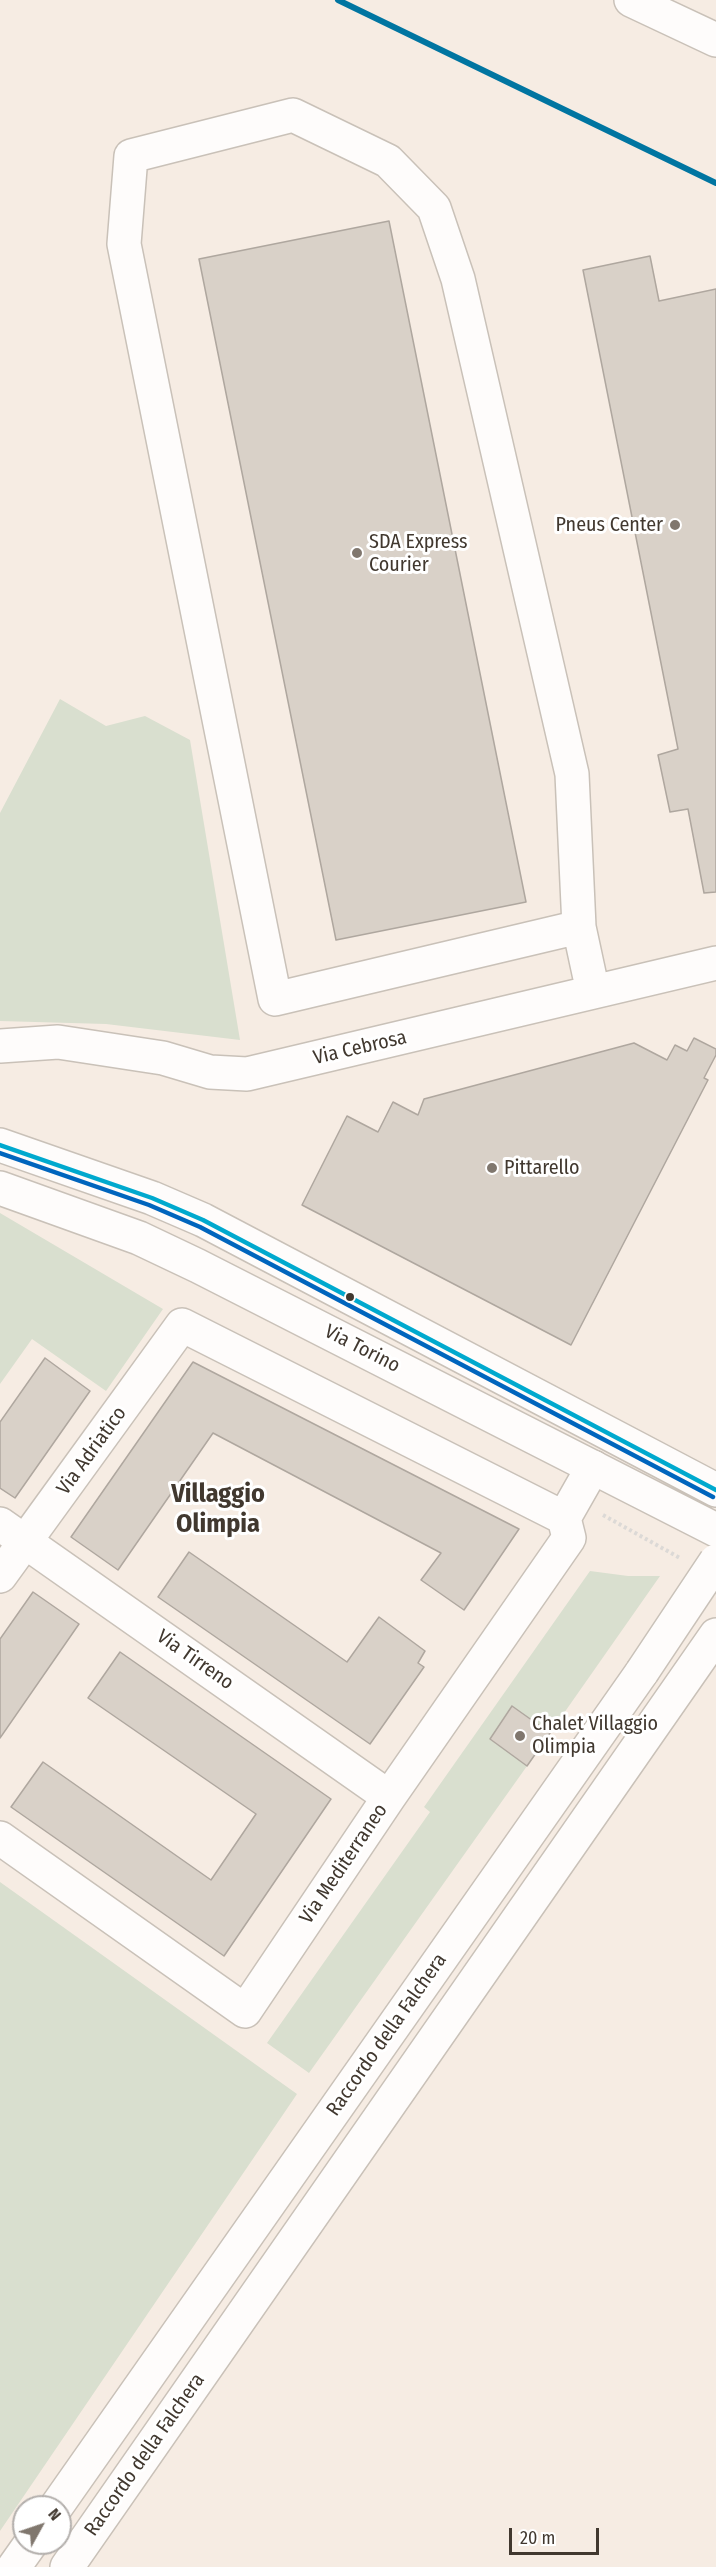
<!DOCTYPE html>
<style>
body{margin:0}
#map{position:relative;width:716px;height:2567px;overflow:hidden;background:#f6ece3;font-family:"Fira Sans Condensed",sans-serif}
canvas{display:block}
.north{position:absolute;left:12px;top:2495px;width:60px;height:60px;box-sizing:border-box;background:#fff;border:2px solid #b3afac;border-radius:50%;rotate:50deg;font-size:16px;font-weight:700;line-height:24px;text-align:center;color:#41382f}
.north::after{content:'';display:block;margin:auto;width:21px;height:27px;background:#80776e;clip-path:polygon(50% 0,100% 100%,50% 72%,0 100%)}
.scale{position:absolute;left:509px;top:2528px;width:90px;height:27px;box-sizing:border-box;border:3px solid #41382f;border-top:0;padding-left:8px;font-size:18px;line-height:21px;white-space:nowrap;color:#41382f;-webkit-text-stroke:4px #fff;paint-order:stroke}
</style>
<div id="map">
<canvas width="716" height="2567"></canvas>
<div class="north">N</div>
<div class="scale">20 m</div>
</div>
<script>
const g = document.querySelector('canvas').getContext('2d');
g.lineJoin = 'round';
function fill(path, color) { g.fillStyle = color; g.fill(path, 'evenodd'); }
const toPath = rows => new Path2D(rows.map(r => 'M' + r).join(''));
function stroke(path, color, width, dash) { g.strokeStyle = color; g.lineWidth = width; g.lineCap = dash ? 'butt' : 'round'; g.setLineDash(dash || []); g.stroke(path); }
function write(font, color, halo, rows, align = 'center') {
  g.font = font + ' "Fira Sans Condensed",sans-serif'; g.lineWidth = 6; g.setLineDash([]); g.textBaseline = 'middle'; g.strokeStyle = halo; g.fillStyle = color; for (const [text, x, y, turn = 0] of rows) {
    g.save(); g.translate(x, y); g.rotate((+turn || 0) * Math.PI / 180); g.textAlign = isNaN(turn) ? turn : align; if (halo) g.strokeText(text, 0, 0); g.fillText(text, 0, 0); g.restore();
  }
}
const green = toPath([
 [60,699,106,726,145,716,190,740,240,1040,106,1024,0,1021,0,813],
 [0,1213,163,1309,106,1391,32,1339,0,1384],
 [590,1571,628,1576,660,1576,550,1733,512,1707,490,1739,527,1766,309,2073,267,2043,430,1812,424,1807],
 [0,1882,297,2094,0,2531]
]);
const building = toPath([
 [389,221,526,902,336,940,199,259,389,221],
 [650,256,659,301,716,289,716,892,704,893,688,809,670,812,658,755,678,749,583,270,650,256],
 [694,1038,716,1049,716,1055,704,1078,708,1080,571,1345,302,1205,347,1116,378,1132,393,1102,418,1115,424,1099,634,1043,667,1060,675,1045,687,1051,694,1038],
 [45,1358,90,1391,15,1498,0,1488,0,1422,45,1358],
 [193,1362,519,1529,464,1610,421,1580,441,1553,213,1433,118,1570,71,1537,193,1362],
 [189,1552,347,1662,379,1617,425,1651,418,1663,424,1667,370,1744,158,1597,189,1552],
 [33,1592,79,1624,0,1738,0,1639,33,1592],
 [120,1652,331,1799,224,1956,11,1807,43,1762,211,1880,256,1814,88,1698,120,1652],
 [512,1706,550,1733,527,1766,490,1739,512,1706]
]);
const path = toPath([
 [603,1515,680,1558]
]);
const minor = toPath([
 [631,0,716,40],
 [579,927,275,999,124,244,131,156,293,115,388,161,434,208,458,279,572,774,579,927,593,992],
 [0,1046,58,1042,163,1058,210,1072,247,1074,716,963],
 [0,1524,389,1797],
 [0,1576,182,1325,564,1518],
 [0,1838,245,2011,389,1797,569,1538,564,1518,593,1467]
]);
const major = toPath([
 [0,1145,152,1198,203,1220,716,1490],
 [0,1188,139,1238,198,1266,716,1530]
]);
const highway = toPath([
 [56,2507,642,1672],
 [14,2567,31,2543],
 [67,2567,716,1635]
]);
const highwayBridge = toPath([
 [642,1672,716,1561]
]);
const bus1 = toPath([
 [0,1145,152,1198,203,1220,716,1490]
]);
const bus2 = toPath([
 [0,1153,149,1205,200,1227,713,1497]
]);
const rail1 = toPath([
 [338,0,716,183]
]);
const markers = [
 [675,525,6,"#80776e"],
 [357,553,6,"#80776e"],
 [492,1168,6,"#80776e"],
 [350,1297,5,"#41382f"],
 [520,1736,6,"#80776e"]
];
const poiNames = [
 ["Pneus Center",663,525,"right"],
 ["SDA Express",369,542],
 ["Courier",369,565],
 ["Pittarello",504,1168],
 ["Chalet Villaggio",532,1724],
 ["Olimpia",532,1747]
];
const streetNames = [
 ["Via Cebrosa",360,1048,-13],
 ["Via Torino",362,1349,27],
 ["Via Adriatico",92,1451,-54],
 ["Via Tirreno",195,1660,35],
 ["Via Mediterraneo",344,1864,-56],
 ["Raccordo della Falchera",387,2035,-55],
 ["Raccordo della Falchera",145,2455,-55]
];
const districtNames = [
 ["Villaggio",218,1495],
 ["Olimpia",218,1525]
];
fill(green, '#d9dfcf');
fill(building, '#d9d1c8');
stroke(building, '#afa79f', 1.5);
stroke(minor, '#c9c1b8', 36);
stroke(major, '#c9c1b8', 36);
stroke(highway, '#c9c1b8', 36);
stroke(path, '#dcd9d6', 4, [3, 3]);
stroke(minor, '#fefcfb', 33);
stroke(major, '#fefcfb', 33);
stroke(highway, '#fefcfb', 33);
stroke(highwayBridge, '#c9c1b8', 36, []);
stroke(highwayBridge, '#fefcfb', 33);
stroke(bus1, '#00a9ce', 4.5);
stroke(bus2, '#0065bd', 4.5);
stroke(rail1, '#0075a1', 6);
for (const [x, y, r, color] of markers) { const dot = new Path2D(); dot.arc(x, y, r, 0, 2 * Math.PI); g.fillStyle = color; g.fill(dot); stroke(dot, '#fff', 2); }
write('20px', '#41382f', '#fff', poiNames, 'left');
write('20px', '#41382f', '#fff', streetNames);
write('bold 26px', '#41382f', '#fff', districtNames);
</script>
